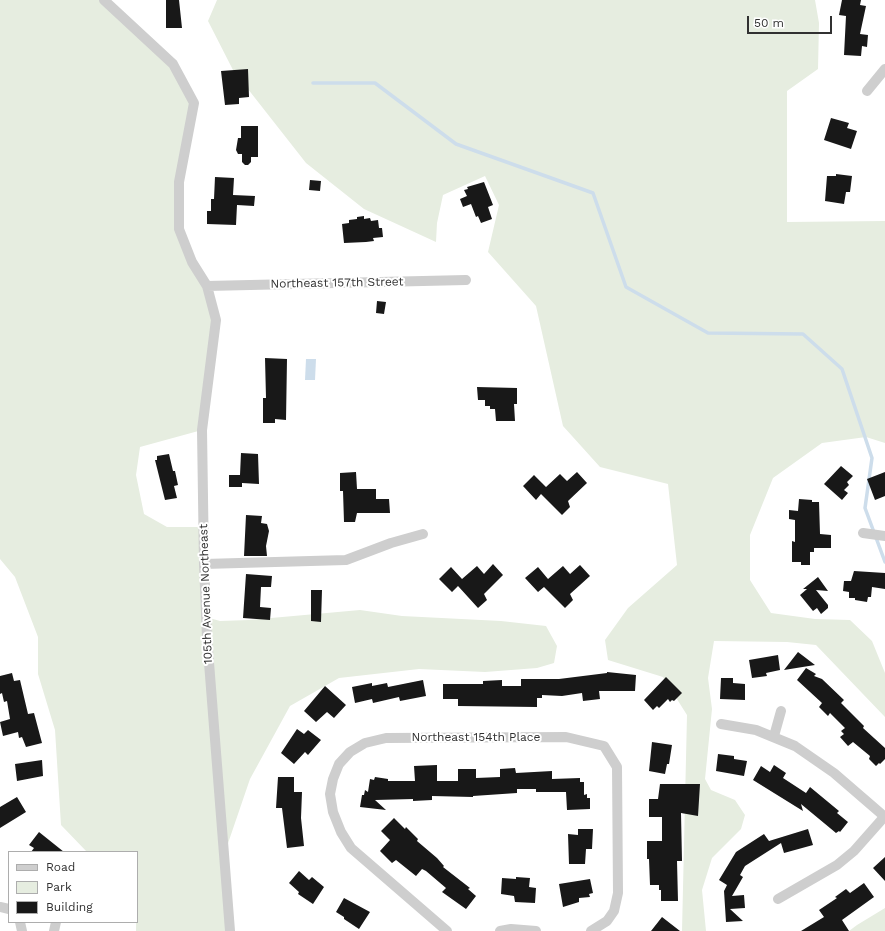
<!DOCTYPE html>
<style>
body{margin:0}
#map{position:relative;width:885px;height:931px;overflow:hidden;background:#fff;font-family:"Work Sans",sans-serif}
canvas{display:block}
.legend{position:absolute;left:8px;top:851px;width:130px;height:72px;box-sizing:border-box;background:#fff;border:1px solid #adadad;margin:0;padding:5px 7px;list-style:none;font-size:12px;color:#313131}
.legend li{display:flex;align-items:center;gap:8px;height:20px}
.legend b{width:20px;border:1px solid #adadad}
.scale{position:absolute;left:747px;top:16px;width:85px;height:18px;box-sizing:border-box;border:2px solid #313131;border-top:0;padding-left:5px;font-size:12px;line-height:14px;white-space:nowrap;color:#313131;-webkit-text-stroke:3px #fff;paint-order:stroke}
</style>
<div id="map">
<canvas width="885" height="931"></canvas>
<ul class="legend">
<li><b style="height:5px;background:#cecece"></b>Road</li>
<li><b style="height:11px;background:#e6ede0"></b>Park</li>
<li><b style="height:11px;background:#181818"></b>Building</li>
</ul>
<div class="scale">50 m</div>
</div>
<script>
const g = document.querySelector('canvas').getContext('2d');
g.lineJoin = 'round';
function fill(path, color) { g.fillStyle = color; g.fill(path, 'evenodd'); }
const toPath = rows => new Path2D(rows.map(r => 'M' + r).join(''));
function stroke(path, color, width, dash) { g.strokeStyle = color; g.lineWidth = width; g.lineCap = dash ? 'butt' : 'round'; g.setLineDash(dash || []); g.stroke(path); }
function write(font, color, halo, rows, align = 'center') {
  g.font = font + ' "Work Sans",sans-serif'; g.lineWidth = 4; g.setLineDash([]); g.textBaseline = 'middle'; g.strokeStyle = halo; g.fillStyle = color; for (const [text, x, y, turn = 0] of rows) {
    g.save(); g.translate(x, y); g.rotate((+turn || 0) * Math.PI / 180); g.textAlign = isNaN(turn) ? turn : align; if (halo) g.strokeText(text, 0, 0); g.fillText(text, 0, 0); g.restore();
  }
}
const green = toPath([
 [0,0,104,0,173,64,194,103,179,182,179,229,216,320,202,430,140,447,136,475,144,514,167,527,203,527,206,617,220,621,249,620,360,610,402,616,501,621,546,626,557,646,554,663,537,668,485,672,419,669,339,678,290,706,250,779,224,855,230,931,136,931,137,852,87,852,61,825,55,730,38,674,38,637,15,577,0,559],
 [217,0,815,0,819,23,818,69,787,91,787,222,885,221,885,443,866,437,822,443,773,478,750,535,750,580,771,613,815,619,850,620,872,641,885,673,885,717,816,645,787,642,714,641,708,678,712,709,705,779,711,790,735,800,745,815,741,829,712,858,702,890,706,931,682,931,687,715,663,677,608,660,605,640,628,608,677,565,668,484,600,467,563,426,536,306,488,252,499,205,485,176,443,195,437,223,436,242,364,209,306,163,233,70,208,21],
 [885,908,885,931,849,931,857,925]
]);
const water = toPath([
 [306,359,316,359,315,380,305,380]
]);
const stream = toPath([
 [313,83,375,83,456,144,593,193,626,287,708,333,803,334,842,369,872,458,865,508,885,562]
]);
const building = toPath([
 [166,0,179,0,182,28,166,28],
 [842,0,861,0,860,5,866,6,860,34,868,35,867,47,862,46,861,56,844,55,846,16,839,15],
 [248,69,249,97,239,98,239,104,225,105,221,71],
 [831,118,849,123,847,128,857,131,851,149,824,140],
 [241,126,258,126,258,157,251,157,251,162,248,165,245,165,242,162,242,154,238,154,236,150,238,138,241,138],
 [836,174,852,176,850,192,846,192,844,204,825,201,827,176,836,176],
 [215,177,234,178,233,195,255,196,254,206,237,205,236,225,207,224,207,211,211,211,211,199,214,199],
 [310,180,321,181,320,191,309,190],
 [484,182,493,205,488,207,492,219,481,223,478,216,476,217,471,204,463,207,460,199,467,196,464,190,468,189,467,187],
 [364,216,364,219,370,218,371,221,378,220,379,228,382,228,383,237,373,238,374,241,366,242,344,243,342,224,349,223,349,220,357,219,357,217],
 [377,301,386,302,384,314,376,313],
 [265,358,287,359,286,420,275,419,275,423,263,423,263,398,266,398],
 [477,387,517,388,517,404,514,404,515,421,496,421,495,409,490,409,490,406,485,406,485,400,478,400],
 [241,453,258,454,259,484,242,483,242,487,229,487,229,475,240,475],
 [169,454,173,471,175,471,178,485,174,486,177,498,165,500,155,460,157,460,157,456],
 [841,466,853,476,847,482,849,485,844,490,848,493,842,500,824,484],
 [356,472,357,489,376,489,376,499,389,499,390,513,357,513,355,522,344,522,343,491,340,491,340,473],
 [577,472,587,483,568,501,570,507,562,515,541,494,536,500,523,486,534,475,546,487,560,474,567,481],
 [885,472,885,496,875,500,867,479],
 [799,499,812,500,812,502,819,502,820,534,831,535,831,548,814,548,814,552,810,552,810,565,801,565,801,562,792,562,792,541,795,542,795,520,789,519,789,510,798,511],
 [246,515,262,516,261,523,267,524,269,531,266,546,267,556,244,556],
 [493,564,503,575,484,594,487,600,478,608,458,586,452,592,439,579,451,567,462,579,477,566,484,574],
 [580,565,590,576,570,594,573,600,565,608,544,587,538,592,525,578,538,567,548,579,563,566,570,574],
 [854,571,885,573,885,589,872,587,871,597,868,597,867,602,855,600,855,598,849,598,849,592,843,591,844,581,851,581],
 [246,574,272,576,271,587,261,587,260,607,271,608,270,620,243,618],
 [818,577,828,591,816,590,828,605,828,608,821,614,817,608,813,611,800,595,807,589,803,589],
 [311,590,322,590,321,622,311,621],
 [798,652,815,665,784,670],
 [778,655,780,670,766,673,767,676,752,678,749,660],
 [806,668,816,674,814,676,822,679,844,700,841,703,864,726,863,728,885,748,885,759,880,764,879,763,876,766,869,759,870,756,853,742,848,746,840,737,844,734,841,731,845,728,830,713,828,716,819,707,822,703,797,680],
 [607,672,636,675,635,691,599,691,600,699,583,701,582,693,562,696,542,695,542,698,537,698,537,707,458,706,458,699,443,699,443,684,483,684,483,681,502,680,502,686,521,686,521,679,559,679,607,673],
 [12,673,14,681,20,680,28,714,34,713,42,743,26,747,22,737,19,738,18,732,3,736,0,722,10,719,7,701,4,702,2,693,0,694,0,676],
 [666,677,682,693,674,701,672,700,670,702,668,699,659,708,657,706,653,710,644,700],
 [721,678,733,678,733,683,745,684,745,700,720,699],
 [423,680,426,696,400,701,399,697,373,703,372,699,355,703,352,687,372,683,372,686,387,683,388,687],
 [325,686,346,705,334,718,327,712,316,722,304,711],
 [297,729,304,734,308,730,321,740,308,755,305,752,294,764,281,753],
 [652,742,672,745,669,764,667,764,665,774,649,771],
 [718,754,734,756,734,759,747,761,744,776,716,771],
 [42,760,43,776,17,781,15,764],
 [437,765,437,781,458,781,458,769,476,769,476,778,500,777,500,769,515,768,516,773,552,771,552,779,580,778,580,782,584,782,584,795,587,794,587,798,590,798,590,809,567,810,566,792,536,792,536,789,517,789,517,793,473,796,473,797,432,796,432,800,413,801,413,799,375,800,386,810,360,807,362,795,364,795,365,790,368,792,370,779,374,780,375,777,388,779,388,781,415,781,414,766],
 [774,765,786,773,783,778,806,793,810,787,839,811,837,813,848,822,840,832,839,831,836,833,801,804,803,811,753,780,761,766,770,772],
 [278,777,294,777,294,792,302,792,301,818,304,846,287,848,282,808,276,808],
 [660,784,700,784,698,816,681,813,682,861,677,861,678,901,661,901,661,890,659,890,659,885,650,885,649,859,647,859,647,841,662,841,662,817,649,817,649,799,658,799],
 [17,797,26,812,0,828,0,807],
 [394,818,405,829,406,827,418,839,417,841,437,858,444,866,443,867,470,888,468,889,476,896,466,909,442,892,446,888,426,871,422,869,416,876,396,860,392,863,380,851,390,840,381,831],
 [578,829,593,829,592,849,586,849,585,864,569,864,568,834,578,835],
 [808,829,813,845,784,853,781,843,745,866,740,875,743,877,732,896,744,895,745,908,730,909,743,921,726,922,724,891,727,885,719,880,736,852,764,834,769,841],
 [39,832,64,852,31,852,34,848,29,845],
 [885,857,885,881,873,868],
 [299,871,309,880,312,877,324,887,313,904,298,894,299,892,289,883],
 [516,877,530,878,529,887,536,888,535,903,515,902,514,896,501,894,502,878,516,879],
 [590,879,593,893,589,894,590,897,579,898,579,902,563,907,559,884],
 [864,883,874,897,842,920,849,931,801,931,824,917,819,910,837,898,835,897,846,889,850,893],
 [344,898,370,912,359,929,344,919,344,917,336,912],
 [662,917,680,931,651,931]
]);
const street = toPath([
 [104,0,173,64,194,103,179,182,179,229,192,262,207,286,216,320,202,430,204,564,207,637,230,931],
 [867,91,885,69],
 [207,286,466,280],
 [863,533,885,536],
 [204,564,346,560,391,543,423,534],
 [721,724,756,730,795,746,834,773,885,817],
 [774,736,781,711],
 [778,899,837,865,854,851,884,817],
 [0,907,9,909],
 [20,922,22,931],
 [54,931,56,922],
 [447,931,351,848,341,832,333,812,330,794,333,779,339,764,350,752,365,743,386,738,566,737,604,746,617,767,618,893,614,911,607,921,591,931],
 [500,931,511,929,536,931]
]);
const streetNames = [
 ["Northeast 157th Street",337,283,-1],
 ["105th Avenue Northeast",206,594,-92],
 ["Northeast 154th Place",476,737]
];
fill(green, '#e6ede0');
fill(water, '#cdddeb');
stroke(stream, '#cdddeb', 3.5);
fill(building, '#181818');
stroke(street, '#cecece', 10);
write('12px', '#313131', '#fff', streetNames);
</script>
